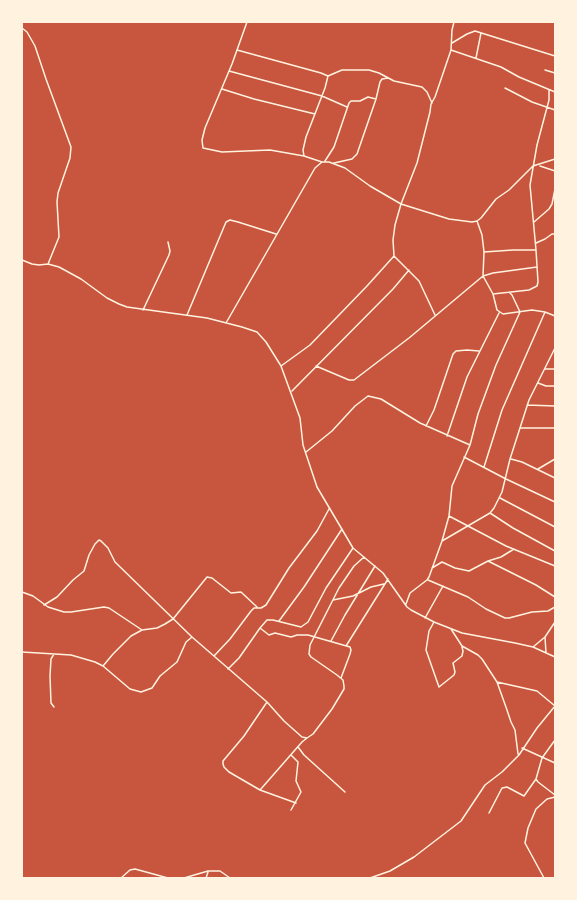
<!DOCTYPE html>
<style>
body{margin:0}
#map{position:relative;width:577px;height:900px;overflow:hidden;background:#c8553d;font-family:"Source Serif 4",serif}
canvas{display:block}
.frame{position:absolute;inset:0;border:23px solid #fff3e0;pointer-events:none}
</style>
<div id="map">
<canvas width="577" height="900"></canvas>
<div class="frame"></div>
</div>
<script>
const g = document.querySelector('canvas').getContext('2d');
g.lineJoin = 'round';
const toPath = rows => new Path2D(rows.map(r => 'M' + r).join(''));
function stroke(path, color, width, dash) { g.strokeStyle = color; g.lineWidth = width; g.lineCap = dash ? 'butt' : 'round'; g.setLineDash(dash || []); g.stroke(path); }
const minor = toPath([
 [247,22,232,64,205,128,202,140,203,148,222,152,270,150,304,156,322,162],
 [22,28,27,32,35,46,46,79,71,147,70,158,58,193,57,202,59,237,48,264],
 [452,43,467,34,475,31,555,56],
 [237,50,321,73,328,76,325,88,306,137,303,150,304,156],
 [451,50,501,67,519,77,555,92],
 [476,58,481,33],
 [545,70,555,73],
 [229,71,322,96,347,107],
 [328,76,342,70,369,70,379,73,394,81,422,87,427,92,432,103],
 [505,88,532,102,555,110],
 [222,89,254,99,315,114],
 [325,161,334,147,349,103,351,101,360,101,368,97,376,99],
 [334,163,352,159,357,154,376,99,380,82,382,79,388,78],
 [540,166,555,171],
 [477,221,482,235,484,252,483,276,493,294,497,310,503,314,532,310,545,312,555,316],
 [534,222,549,209,552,204,555,189],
 [536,243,545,239,552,234,555,234],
 [484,252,513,250,536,250],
 [22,260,32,264,39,265,48,264,59,267,81,279,107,298,119,304,127,307,207,318,242,327,257,332,266,342,281,366,300,418,303,445,317,487,353,548,383,573,407,607,411,610,434,622,462,633,515,643,533,647,555,657],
 [493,294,529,290,537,286,538,282,536,250,530,185,537,145,549,100,549,90],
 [143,310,169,255,170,251,168,242],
 [187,315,226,222,230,220,238,222,276,234],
 [435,315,419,281,394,256,393,240,395,225,401,204,417,163,430,112,431,104,435,97,451,50,452,30,454,22],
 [226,323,315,168,322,162,329,162,345,168,370,186,401,204,449,219,472,222,477,221,481,218,496,199,509,190,533,166,555,159],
 [281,366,310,345,367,286,394,256],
 [316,366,349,380,354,380,409,338,483,276,493,273,537,267],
 [545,369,555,369],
 [538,383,546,386,555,386],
 [292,391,393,289,409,270],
 [527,405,555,406],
 [426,426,434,410,453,354,456,351,467,350,479,351],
 [521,428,555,428],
 [447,436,467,377,499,313],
 [306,452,332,431,355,406,368,396,381,399,420,423,470,445],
 [464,457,506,479,555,502],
 [511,459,522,462,555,478],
 [484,467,502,410,545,312],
 [538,469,555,459],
 [500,498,555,527],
 [490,513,513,528,555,551],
 [449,516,506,546,555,566],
 [442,541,490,513,494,508,502,492,510,459,529,400,555,348],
 [488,561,536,585,555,597],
 [432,568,442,562,455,568,469,571,488,561,501,557,514,549],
 [428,580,468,597,486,609,505,618,509,618,532,612,548,611,555,607],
 [22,592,33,596,48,607,64,612,71,612,104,607,109,608,142,630],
 [333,600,353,596,371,587,384,584],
 [406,604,410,593,427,580,429,577,442,541,449,516,452,486,470,445,478,414,496,365,520,312,512,295,509,292],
 [44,605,57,597,73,580,84,571,89,555,95,544,99,540,101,541,108,548,115,562,192,637],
 [425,618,443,586],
 [279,621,304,587,342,529],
 [434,622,429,631,426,650,439,687,454,675,455,672,453,663,462,656,463,651,462,647],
 [260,628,269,635,275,633,291,637,297,635,308,635,350,647,351,650,350,654,341,678],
 [451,629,462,646,478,655,482,659,497,682,537,691,555,706],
 [545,637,546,653],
 [331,641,345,615,375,566],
 [346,646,388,579],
 [533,647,545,637,555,622],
 [22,652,71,655,95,662,103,666,130,689,141,692,152,688,160,676,177,662,186,642,192,637,267,702,284,721,302,737,307,738,313,734,332,709,344,689,344,686,343,680,337,675,311,657,309,654,310,645,339,588,354,566,364,557],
 [214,656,230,639,251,611,254,608,261,608,266,605,289,568,317,531,329,509],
 [103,666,113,654,131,636,142,630,157,628,165,624,173,619,207,577,212,578,231,593,241,592,257,607],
 [228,669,239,658,260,628,267,620,273,620,301,627,308,622,326,588,353,548],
 [497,682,507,710,511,722,515,730,518,754],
 [267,702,244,736,223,761,223,764,224,767,229,772,260,790,296,803],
 [54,707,51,703,50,676,51,659,54,654],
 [555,740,542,758,536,779,538,782,555,795],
 [298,747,304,755,345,792],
 [522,748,555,763],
 [291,755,298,762,296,781,301,792,291,810],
 [260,790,302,742,307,738],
 [489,813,502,788,507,787,524,796,536,779],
 [121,878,130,870,135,869,168,878],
 [184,878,208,871,220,871,230,878],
 [206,878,208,872],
 [370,878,390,871,414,857,461,821,485,785,502,772,519,755,537,728,555,706],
 [544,878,525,843,528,828,536,809,547,799,555,797]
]);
stroke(minor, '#fff3e0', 1.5);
</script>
